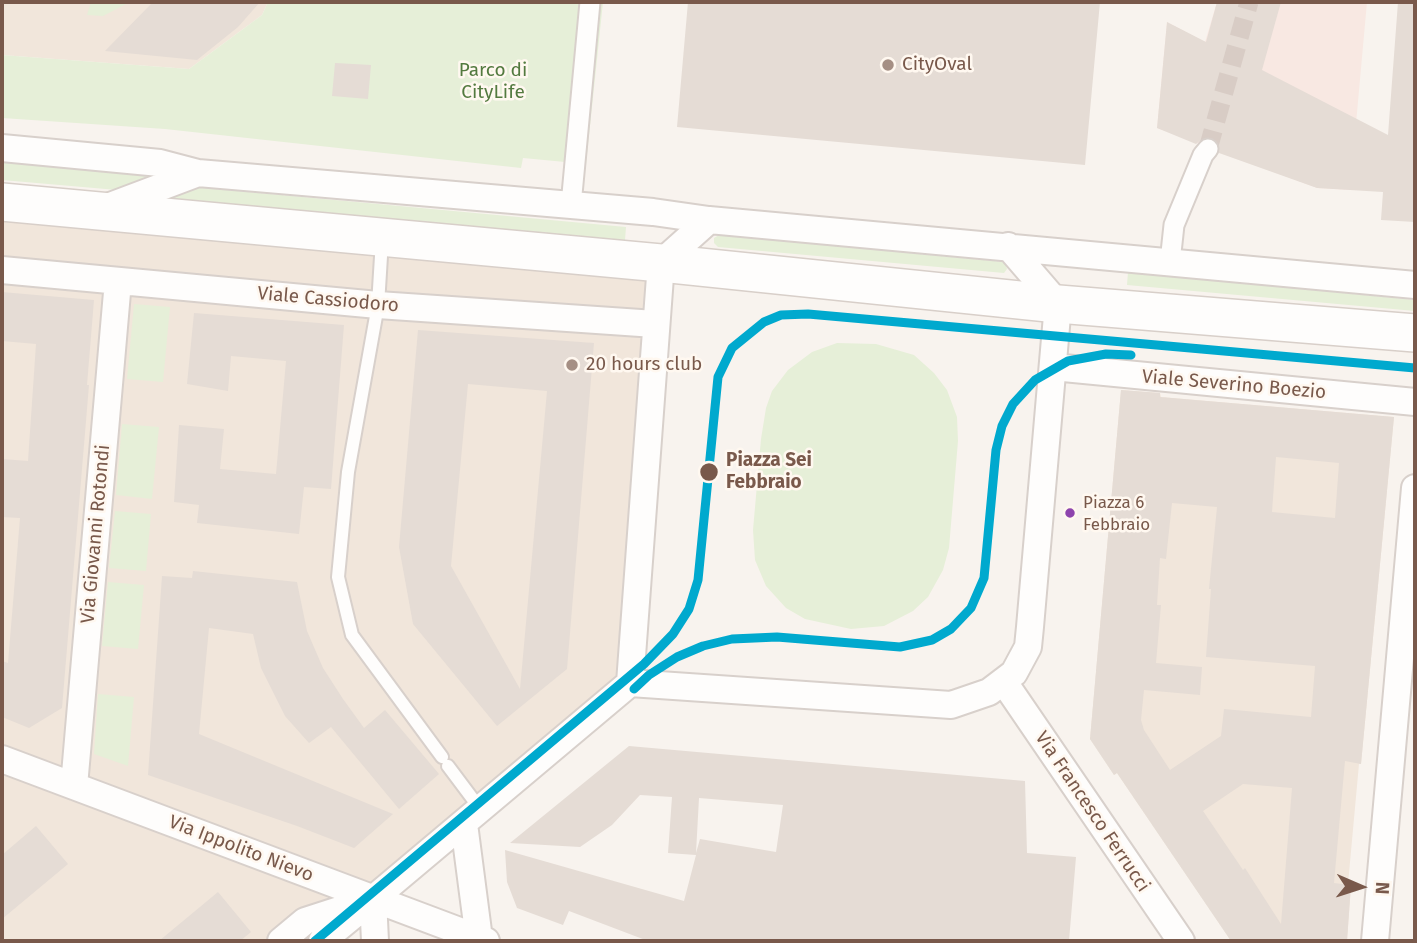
<!DOCTYPE html>
<style>
body{margin:0}
#map{position:relative;width:1417px;height:943px;overflow:hidden;background:#f8f3ee;font-family:"Fira Sans",sans-serif}
canvas{display:block}
.frame{position:absolute;inset:0;border:4px solid #79594b;pointer-events:none}
.north{position:absolute;left:1326px;top:852px;width:70px;height:70px;-webkit-text-stroke:5px #fff8f0;paint-order:stroke;rotate:93deg;font-size:19px;font-weight:700;line-height:28px;text-align:center;color:#79594b}
.north::after{content:'';display:block;margin:auto;width:24px;height:32px;background:#79594b;clip-path:polygon(50% 0,100% 100%,50% 72%,0 100%)}
</style>
<div id="map">
<canvas width="1417" height="943"></canvas>
<div class="frame"></div>
<div class="north">N</div>
</div>
<script>
const g = document.querySelector('canvas').getContext('2d');
g.lineJoin = 'round';
function fill(path, color) { g.fillStyle = color; g.fill(path, 'evenodd'); }
const toPath = rows => new Path2D(rows.map(r => 'M' + r).join(''));
function stroke(path, color, width, dash) { g.strokeStyle = color; g.lineWidth = width; g.lineCap = dash ? 'butt' : 'round'; g.setLineDash(dash || []); g.stroke(path); }
function write(font, color, halo, rows, align = 'center') {
  g.font = font + ' "Fira Sans",sans-serif'; g.lineWidth = 5; g.setLineDash([]); g.textBaseline = 'middle'; g.strokeStyle = halo; g.fillStyle = color; for (const [text, x, y, turn = 0] of rows) {
    g.save(); g.translate(x, y); g.rotate((+turn || 0) * Math.PI / 180); g.textAlign = isNaN(turn) ? turn : align; if (halo) g.strokeText(text, 0, 0); g.fillText(text, 0, 0); g.restore();
  }
}
const residential = toPath([
 [2,2,268,2,262,15,189,69,2,55],
 [2,202,659,264,628,682,319,941,2,941],
 [1121,390,1160,393,1161,397,1394,417,1361,764,1359,764,1348,884,1351,885,1347,941,1231,941,1117,773,1114,775,1090,739]
]);
const commercial = toPath([
 [1217,2,1367,2,1350,190,1317,188,1157,128,1167,22,1205,42]
]);
const green = toPath([
 [91,2,130,2,103,16,87,15],
 [268,2,603,2,586,164,523,158,521,168,165,129,2,118,2,55,189,69,262,15],
 [2,161,155,175,117,190,2,180],
 [195,187,626,227,625,240,161,198],
 [719,235,1005,262,1007,269,1004,273,718,247,714,243,714,238],
 [1128,272,1415,300,1415,311,1127,285],
 [134,304,170,307,163,382,127,379],
 [837,343,876,344,914,355,934,373,947,390,957,417,958,441,949,548,943,570,928,597,913,611,884,626,851,629,805,619,786,608,766,586,755,560,753,530,761,439,766,408,772,391,788,370,812,352],
 [122,424,159,427,152,499,116,495],
 [115,511,151,514,146,571,109,568],
 [108,582,144,585,138,649,102,646],
 [98,694,134,697,128,766,94,754]
]);
const building = toPath([
 [153,2,260,2,238,27,197,60,105,51],
 [688,2,1100,2,1085,165,677,127],
 [1217,2,1281,2,1262,70,1388,135,1398,2,1415,2,1415,222,1381,220,1383,192,1317,188,1219,153,1219,144,1211,137,1203,138,1196,144,1157,128,1167,22,1206,42],
 [335,63,371,65,368,99,332,96],
 [2,292,94,300,87,385,89,385,62,708,29,728,2,717,2,661,8,663,20,518,2,517,2,459,28,461,36,344,2,341],
 [194,313,344,325,331,489,304,487,299,534,197,523,199,505,174,502,179,425,224,429,220,469,276,474,286,361,231,356,228,391,187,384],
 [418,330,594,343,567,669,497,726,413,624,399,547],
 [468,384,547,391,520,689,451,566],
 [1121,390,1160,393,1160,397,1394,417,1361,764,1345,761,1334,883,1351,885,1347,941,1231,941,1117,773,1114,775,1090,739],
 [1276,457,1339,463,1335,518,1272,512],
 [1172,503,1217,507,1209,589,1211,589,1206,657,1315,666,1311,717,1224,709,1221,736,1170,770,1144,730,1141,720,1144,690,1200,695,1202,667,1156,663,1161,605,1157,605,1160,558,1166,559],
 [1243,784,1292,788,1281,924,1245,868,1243,870,1203,811],
 [193,571,297,582,307,631,323,668,343,699,364,728,385,710,439,774,399,809,331,727,309,743,285,716,261,668,253,634,209,628,199,734,393,814,354,848,297,826,148,775,162,576,192,578],
 [629,746,1025,781,1027,853,1076,857,1069,941,648,941,569,911,563,925,517,908,507,882,505,850,684,901,696,855,668,853,672,797,640,795,612,825,580,847,510,843],
 [699,798,783,805,776,852,700,839,696,853],
 [36,826,68,864,2,919,2,855],
 [218,892,251,932,240,941,159,941]
]);
const pedestrianTunnel = toPath([
 [1208,149,1249,2]
]);
const service = toPath([
 [382,240,378,305,348,472,338,577,352,635,442,757],
 [448,766,481,810]
]);
const pedestrian = toPath([
 [571,205,590,2],
 [1170,262,1174,225,1203,155,1208,149]
]);
const minor = toPath([
 [2,148,160,163,198,173,653,212,709,220,1415,285],
 [105,208,198,173],
 [2,270,378,305,655,324],
 [1053,367,1415,402],
 [1004,682,1181,941],
 [630,683,951,705,989,692,1014,673,1028,647,1030,627,1058,304,1008,246],
 [630,683,661,263,709,220],
 [2,759,486,941],
 [74,786,118,281],
 [464,824,479,939],
 [373,899,375,941],
 [281,941,305,921,373,899,630,683],
 [322,941,361,909],
 [1375,941,1415,488]
]);
const secondary = toPath([
 [2,202,661,263,1058,304,1415,333]
]);
const tram1 = toPath([
 [634,689,649,675,677,657,703,646,732,639,777,637,900,647,932,640,951,629,971,608,984,578,996,450,1002,426,1013,404,1035,380,1068,361,1106,354,1131,355],
 [315,941,644,664,673,634,689,609,698,580,718,377,732,348,764,322,781,315,808,314,1415,368]
]);
const markers = [
 [888,65,7,"#a58f84"],
 [572,365,7,"#a58f84"],
 [709,472,10,"#79594b"],
 [1070,513,6,"#8e44ad"]
];
const busNames = [
 ["Piazza 6",1083,503],
 ["Febbraio",1083,525]
];
const poiNames = [
 ["CityOval",902,65],
 ["20 hours club",586,365]
];
const parkNames = [
 ["Parco di",493,71],
 ["CityLife",493,93]
];
const streetNames = [
 ["Viale Cassiodoro",328,300,5],
 ["Viale Severino Boezio",1234,385,5],
 ["Via Giovanni Rotondi",96,534,-85],
 ["Via Francesco Ferrucci",1092,812,56],
 ["Via Ippolito Nievo",241,849,21]
];
const stopNames = [
 ["Piazza Sei",726,461],
 ["Febbraio",726,483]
];
fill(residential, '#f1e6db');
fill(commercial, '#f8e8e2');
fill(green, '#e6efd8');
fill(building, '#e5dcd5');
stroke(pedestrianTunnel, '#d8ccc5', 19, [19, 10]);
stroke(service, '#d8d0cb', 16);
stroke(pedestrian, '#d8d0cb', 23);
stroke(minor, '#d8d0cb', 30);
stroke(secondary, '#d8cfc9', 40);
stroke(service, '#fefdfc', 12);
stroke(pedestrian, '#fefdfc', 19);
stroke(minor, '#fefdfc', 26);
stroke(secondary, '#fefdfc', 37);
stroke(tram1, '#00a9ce', 9);
for (const [x, y, r, color] of markers) { const dot = new Path2D(); dot.arc(x, y, r, 0, 2 * Math.PI); g.fillStyle = color; g.fill(dot); stroke(dot, '#fff8f0', 2.5); }
write('17px', '#79594b', '#fff8f0', busNames, 'left');
write('19px', '#79594b', '#fff8f0', poiNames, 'left');
write('19px', '#537a3f', '#fff8f0', parkNames);
write('19px', '#79594b', '#fff8f0', streetNames);
write('bold 19px', '#79594b', '#fff8f0', stopNames, 'left');
</script>
